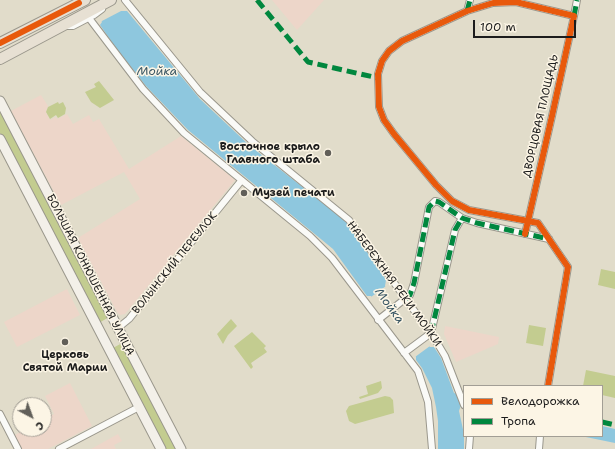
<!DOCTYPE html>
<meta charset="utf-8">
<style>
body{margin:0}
#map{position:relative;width:615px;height:449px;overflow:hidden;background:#e1dcca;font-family:"Shantell Sans",sans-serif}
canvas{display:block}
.legend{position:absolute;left:463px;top:385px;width:140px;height:52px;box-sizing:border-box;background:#fcf5e5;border:1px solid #a29e95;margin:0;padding:5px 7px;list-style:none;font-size:12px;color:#1c1c1c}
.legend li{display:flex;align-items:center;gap:8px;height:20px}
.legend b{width:20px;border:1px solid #a29e95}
.north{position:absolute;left:12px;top:397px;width:40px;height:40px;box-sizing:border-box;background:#fcf5e5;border:1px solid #a29e95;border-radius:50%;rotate:139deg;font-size:11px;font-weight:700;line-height:16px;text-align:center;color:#1c1c1c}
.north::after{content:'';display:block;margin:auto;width:14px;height:18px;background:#615f59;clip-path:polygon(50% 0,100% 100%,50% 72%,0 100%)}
.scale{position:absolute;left:473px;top:20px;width:103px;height:18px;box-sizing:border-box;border:2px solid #1c1c1c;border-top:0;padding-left:5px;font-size:12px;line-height:14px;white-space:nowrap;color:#1c1c1c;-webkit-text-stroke:3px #fcf5e5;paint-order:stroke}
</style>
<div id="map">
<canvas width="615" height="449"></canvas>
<ul class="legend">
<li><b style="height:5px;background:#e8590c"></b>Велодорожка</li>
<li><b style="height:5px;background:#00873e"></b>Тропа</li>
</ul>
<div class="north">С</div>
<div class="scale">100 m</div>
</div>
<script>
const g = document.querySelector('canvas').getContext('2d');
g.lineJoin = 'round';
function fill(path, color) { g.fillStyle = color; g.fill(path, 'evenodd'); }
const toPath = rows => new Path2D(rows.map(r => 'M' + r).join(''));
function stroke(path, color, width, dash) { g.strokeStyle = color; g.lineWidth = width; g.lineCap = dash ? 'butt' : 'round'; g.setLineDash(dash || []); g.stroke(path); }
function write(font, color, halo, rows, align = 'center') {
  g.font = font + ' "Shantell Sans",sans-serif'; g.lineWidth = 3; g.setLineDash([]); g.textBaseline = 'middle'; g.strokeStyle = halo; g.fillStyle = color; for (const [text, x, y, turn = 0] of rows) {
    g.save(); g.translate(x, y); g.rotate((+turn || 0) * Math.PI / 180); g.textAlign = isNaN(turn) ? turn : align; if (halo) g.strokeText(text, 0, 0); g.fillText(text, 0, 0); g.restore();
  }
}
const built = toPath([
 [272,0,324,0,297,30],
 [41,95,48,106,46,112,50,120,56,117,57,119,67,114,73,124,89,115,93,122,99,119,129,169,181,136,235,180,125,314,120,315,117,312,78,238,140,199,124,172,61,205,11,111],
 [67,289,80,315,17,347,4,322],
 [445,326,499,337,498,344,456,362,444,334],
 [70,383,92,426,48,449,20,449,13,436,26,429,44,429,44,419,54,414,45,396],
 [118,434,122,441,114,445,116,449,91,449]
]);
const green = toPath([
 [99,81,114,100,100,108,91,102,85,92,96,87,94,84],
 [58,102,59,104,63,102,66,108,65,114,58,118,56,115,50,119,46,112,48,107],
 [0,109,109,317,99,323,0,133],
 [601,269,615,272,615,289,598,285],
 [231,319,237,326,228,335,223,344,217,334],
 [529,325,546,328,543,346,526,343],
 [252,332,266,346,264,348,267,352,251,363,253,367,251,369,234,346],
 [122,343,177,449,166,449,113,348],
 [586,370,615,376,615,398,602,395,602,386,583,386],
 [381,381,382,388,378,393,360,399,359,397,368,394,366,386],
 [385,396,390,397,393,400,394,413,355,424,349,421,346,411,349,406]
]);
const water = toPath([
 [90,0,115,0,121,11,127,11,200,99,249,145,347,222,386,280,385,286,430,347,434,347,441,358,454,393,464,396,459,411,464,434,464,449,438,449,438,421,436,407,432,388,422,368,416,360,416,357,371,296,367,296,333,249,188,130,146,86,116,48,100,25,102,22],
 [602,426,615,429,615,443,581,436,602,436]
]);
const pier = toPath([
 [88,0,117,0,123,10,100,22],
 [386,286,430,346,415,357,371,297]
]);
const street = toPath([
 [125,0,200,92,252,141,349,220,436,341,445,356,464,405],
 [467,11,470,0],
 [574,16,577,0],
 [89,18,143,89,184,133,310,236,332,258,418,371,428,402,432,449],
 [64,26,73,26,94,15,102,9],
 [525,234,528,221,552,116,574,16,516,2,493,3,467,11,402,41,389,51,382,61,378,74,379,107,384,120,394,134,436,185,452,201,469,210,528,221,538,223,568,267,548,386],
 [378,320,410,295,414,283,429,207,435,201,439,202,462,218,477,223,549,239],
 [118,328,129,319,241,181],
 [404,353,431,333,455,230,462,218],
 [0,414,18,449],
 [59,449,139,407],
 [469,449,470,436],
 [539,449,540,436]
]);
const secondary = toPath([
 [0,101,181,449],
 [0,139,161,449]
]);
const primary = toPath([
 [0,43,85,0],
 [0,59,111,0]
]);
const quiet = toPath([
 [257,0,308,62,378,78],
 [467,11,470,0],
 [574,16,577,0],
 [406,299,410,295,414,283,429,207,435,201,439,202,462,218,477,223,549,239],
 [431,333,455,230,462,218],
 [602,422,615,425]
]);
const cycleway = toPath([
 [0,43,79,3],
 [525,234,528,221,552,116,574,16,516,2,493,3,467,11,402,41,389,51,382,61,378,74,379,107,384,120,394,134,436,185,452,201,469,210,528,221,538,223,568,267,548,386]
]);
const markers = [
 [328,153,4,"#615f59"],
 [244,193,4,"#615f59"],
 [65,342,4,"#615f59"]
];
const streetNames = [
 ["ДВОРЦОВАЯ ПЛОЩАДЬ",541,116,-77],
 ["ВОЛЫНСКИЙ ПЕРЕУЛОК",175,263,-51],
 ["БОЛЬШАЯ КОНЮШЕННАЯ УЛИЦА",90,275,63],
 ["НАБЕРЕЖНАЯ РЕКИ МОЙКИ",394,284,54]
];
const poiNames = [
 ["Восточное крыло",320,147],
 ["Главного штаба",320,160],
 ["Музей печати",252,193,"left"],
 ["Церковь",65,355,"center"],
 ["Святой Марии",65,368,"center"]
];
const waterNames = [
 ["Мойка",157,72],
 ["Мойка",389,306,54]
];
fill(built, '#edd6c9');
fill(green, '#c3cc90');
fill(water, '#8ec7de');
fill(pier, '#e1dcca');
stroke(street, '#9a978c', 8);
stroke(secondary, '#9a978c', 11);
stroke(primary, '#9a978c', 12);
stroke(street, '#fafaf7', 6);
stroke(secondary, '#f3f0e9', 9);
stroke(primary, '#e7e0d3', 10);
stroke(quiet, '#00873e', 5, [10, 5]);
stroke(cycleway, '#e8590c', 6);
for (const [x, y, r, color] of markers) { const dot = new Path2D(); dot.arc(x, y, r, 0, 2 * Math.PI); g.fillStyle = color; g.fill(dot); stroke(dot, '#fcf5e5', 1.5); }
write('11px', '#1c1c1c', '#fcf5e5', streetNames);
write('bold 11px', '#1c1c1c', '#fcf5e5', poiNames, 'right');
write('italic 12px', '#385563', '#fcf5e5', waterNames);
</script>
